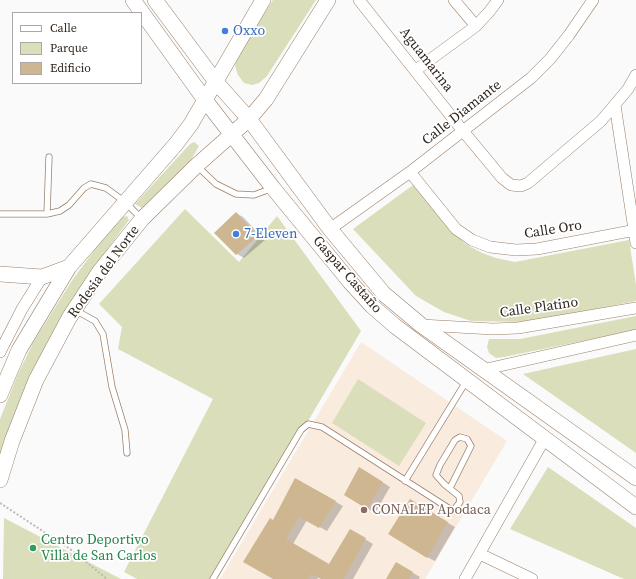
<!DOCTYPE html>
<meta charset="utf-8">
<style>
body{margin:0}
#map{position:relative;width:636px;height:579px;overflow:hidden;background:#fafafa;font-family:"Source Serif 4",serif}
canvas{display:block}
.legend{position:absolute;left:12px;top:12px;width:130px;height:72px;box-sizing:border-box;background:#fff;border:1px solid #ada8a5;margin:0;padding:5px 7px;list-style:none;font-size:12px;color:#32261d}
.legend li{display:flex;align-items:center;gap:8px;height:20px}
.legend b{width:20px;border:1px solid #ada8a5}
</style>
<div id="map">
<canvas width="636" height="579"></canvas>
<ul class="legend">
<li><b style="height:5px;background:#fff"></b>Calle</li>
<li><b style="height:11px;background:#dadeba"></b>Parque</li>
<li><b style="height:11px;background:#ceb691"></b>Edificio</li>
</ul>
</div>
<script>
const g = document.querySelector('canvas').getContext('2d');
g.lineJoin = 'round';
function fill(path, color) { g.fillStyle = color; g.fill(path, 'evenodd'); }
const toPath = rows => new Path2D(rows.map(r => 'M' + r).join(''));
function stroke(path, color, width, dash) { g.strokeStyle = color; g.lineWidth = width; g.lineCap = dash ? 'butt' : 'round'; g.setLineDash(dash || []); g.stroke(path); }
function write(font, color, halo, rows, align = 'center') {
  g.font = font + ' "Source Serif 4",serif'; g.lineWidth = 3.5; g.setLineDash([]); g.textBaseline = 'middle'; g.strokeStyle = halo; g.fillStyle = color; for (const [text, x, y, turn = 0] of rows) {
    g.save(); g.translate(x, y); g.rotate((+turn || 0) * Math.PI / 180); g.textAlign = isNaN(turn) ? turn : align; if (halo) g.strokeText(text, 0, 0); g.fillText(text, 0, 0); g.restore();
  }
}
const built = toPath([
 [361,342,507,441,425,579,220,579]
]);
const green = toPath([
 [273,0,316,0,267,76,259,83,252,85,244,83,238,75,235,66,238,54],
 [194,142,199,146,191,160,142,208,135,204,190,144],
 [413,185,464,243,482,253,496,258,515,262,629,240,636,285,636,301,529,322,471,321,444,312,416,296,353,229],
 [185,209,239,262,277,216,361,331,215,579,137,579,124,572,213,399,118,349,122,327,99,304],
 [127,216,129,220,109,247,0,462,0,419,18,374,34,341,73,279,99,244,123,217],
 [636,316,636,330,504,357,496,358,489,353,487,347,489,339,520,339],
 [636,349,636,453,523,374],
 [358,379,426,423,399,466,332,423],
 [548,467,636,528,636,579,624,579,510,529],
 [4,517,4,518,121,579,3,579]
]);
const shadow = toPath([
 [236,213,243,217,265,240,244,258,237,254],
 [360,468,390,487,375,513,367,508],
 [296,479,343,506,327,531,307,520,293,544,329,565,350,530,373,544,353,579,322,579,319,577,317,579,275,579,273,521],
 [411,501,455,527,435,561,427,557],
 [396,563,420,577,419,579,387,579]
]);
const building = toPath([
 [236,212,258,236,236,255,214,233],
 [359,467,383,482,367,509,344,495],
 [295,478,336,501,319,528,299,517,286,539,329,564,350,529,366,538,344,579,321,579,311,574,308,579,273,579,243,562,270,518,273,520],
 [410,499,448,522,427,558,388,534],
 [396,562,413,572,409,579,386,579]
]);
const path = toPath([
 [0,503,70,549,107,579]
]);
const lane = toPath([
 [197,166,216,184,236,194,254,195,273,188],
 [0,214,47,214,60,211,69,205,84,188,91,184,106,188,125,202,142,219],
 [47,214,49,157],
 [75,310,95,321,103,334,112,387,125,430,127,453],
 [405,481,467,380],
 [213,579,301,430,308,424,322,427,453,511,460,502,459,496,444,484,436,475,440,465,455,440,460,437,467,439,471,446,450,488]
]);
const street = toPath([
 [359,0,463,131,502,178,511,185,521,186,528,183,601,121,628,89,636,75],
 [454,0,476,26],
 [416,70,476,26,489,12,498,0],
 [615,105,636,243],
 [410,172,456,229,472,240,490,247,516,250,537,249,636,230],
 [330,229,410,172,531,78,550,59,569,35,593,0],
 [421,325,493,329,518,328,636,308],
 [0,352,22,309,42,277],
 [482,370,636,335],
 [480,554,532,579],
 [465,579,545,438]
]);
const secondary = toPath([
 [133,0,205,100,273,188,350,282,372,306,395,326,636,507],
 [155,0,216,82,249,119,330,229,384,294,421,325,636,478],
 [0,274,42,277,69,267],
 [0,395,19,350,69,267,176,144,191,124,263,0],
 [0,480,12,441,36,380,69,318,100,271,142,219,196,166,249,119,266,99,328,0]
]);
const markers = [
 [225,31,4,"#3f7fe0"],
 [236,234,4,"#3f7fe0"],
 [364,510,4,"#8d6e63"],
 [33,548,4,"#2e9e5b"]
];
const shopNames = [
 ["Oxxo",233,31],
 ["7-Eleven",244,234]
];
const streetNames = [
 ["Aguamarina",426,60,52],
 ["Calle Diamante",462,113,-38],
 ["Calle Oro",553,230,-9],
 ["Rodesia del Norte",104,272,-54],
 ["Gaspar Castaño",347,275,49],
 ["Calle Platino",539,308,-8]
];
const educationNames = [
 ["CONALEP Apodaca",372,510]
];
const leisureNames = [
 ["Centro Deportivo",41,540],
 ["Villa de San Carlos",41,556]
];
fill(built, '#faebdf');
fill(green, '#dadeba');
fill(shadow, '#0003');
fill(building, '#ceb691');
stroke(lane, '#9b7f68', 7);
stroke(street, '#9b7f68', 12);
stroke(secondary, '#9b7f68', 16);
stroke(path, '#bebab7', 2, [2, 2]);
stroke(lane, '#fff', 5.5);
stroke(street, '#fff', 11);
stroke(secondary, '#fff', 15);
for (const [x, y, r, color] of markers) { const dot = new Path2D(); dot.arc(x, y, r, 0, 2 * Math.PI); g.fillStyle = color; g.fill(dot); stroke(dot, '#fff', 1.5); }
write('14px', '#366cbe', '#fff', shopNames, 'left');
write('14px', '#32261d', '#fff', streetNames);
write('14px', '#785e54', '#fff', educationNames, 'left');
write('14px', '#27864d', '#fff', leisureNames, 'left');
</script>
